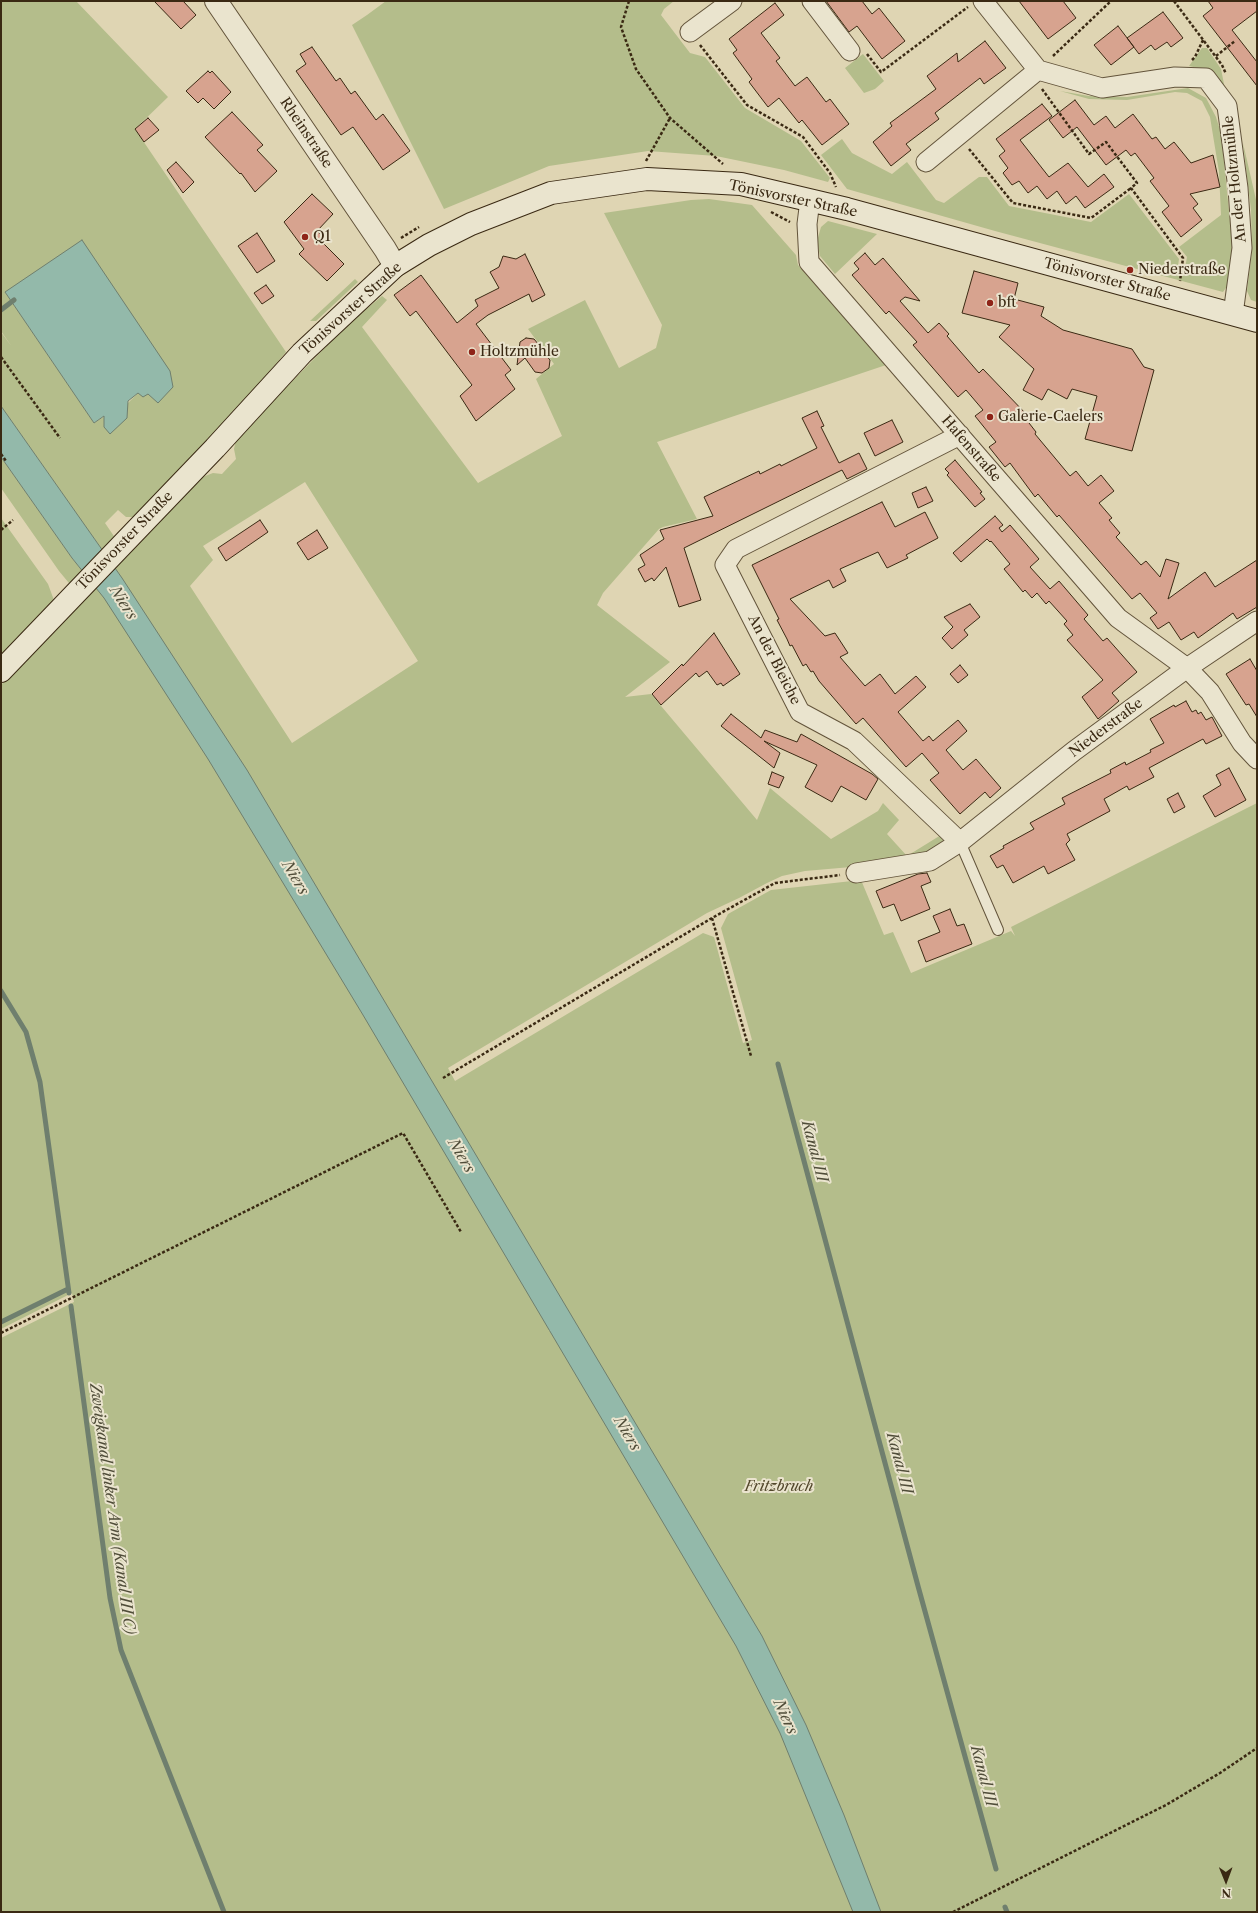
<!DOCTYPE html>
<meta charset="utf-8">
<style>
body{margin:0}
#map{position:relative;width:1258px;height:1913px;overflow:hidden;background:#dfd5b3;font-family:"Libre Caslon Text",serif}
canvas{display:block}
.frame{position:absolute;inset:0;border:2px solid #3a2913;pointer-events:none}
.north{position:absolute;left:1206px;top:1861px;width:40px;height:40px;-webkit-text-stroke:3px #eae4ce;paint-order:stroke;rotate:179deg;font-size:11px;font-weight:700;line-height:16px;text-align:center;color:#3a2913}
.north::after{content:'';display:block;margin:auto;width:14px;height:18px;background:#3a2913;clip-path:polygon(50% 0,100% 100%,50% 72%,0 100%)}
</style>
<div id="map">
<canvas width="1258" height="1913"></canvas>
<div class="frame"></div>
<div class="north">N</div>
</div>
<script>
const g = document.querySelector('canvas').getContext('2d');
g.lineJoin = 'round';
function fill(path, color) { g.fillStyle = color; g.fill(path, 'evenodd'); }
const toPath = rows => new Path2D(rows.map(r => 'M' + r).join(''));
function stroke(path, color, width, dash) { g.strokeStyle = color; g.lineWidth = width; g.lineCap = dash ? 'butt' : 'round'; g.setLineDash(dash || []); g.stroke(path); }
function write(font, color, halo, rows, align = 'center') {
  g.font = font + ' "Libre Caslon Text",serif'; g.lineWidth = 4; g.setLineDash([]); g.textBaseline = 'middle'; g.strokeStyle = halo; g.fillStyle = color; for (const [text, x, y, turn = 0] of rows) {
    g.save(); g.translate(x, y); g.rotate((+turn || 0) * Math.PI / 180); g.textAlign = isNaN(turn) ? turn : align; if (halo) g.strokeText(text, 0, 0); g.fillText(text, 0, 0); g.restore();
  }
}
const green = toPath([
 [1,1,76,1,168,97,135,129,286,352,251,393,136,517,126,517,118,510,105,523,126,554,200,478,213,473,222,474,236,459,234,449,236,439,346,326,382,296,387,300,362,327,478,483,562,436,536,379,554,364,528,329,585,300,619,368,656,348,662,325,604,213,691,200,709,199,752,205,796,255,798,265,886,365,657,442,697,519,663,527,659,529,603,593,597,605,670,662,625,697,651,694,757,820,770,788,831,839,878,811,883,803,899,820,887,834,907,856,941,835,944,843,909,862,805,871,782,876,767,883,739,898,707,913,448,1068,455,1081,703,933,714,937,743,1043,752,1040,721,928,728,914,771,890,861,880,884,935,893,932,911,973,1011,931,1015,936,1011,927,1257,803,1257,1912,1,1912,1,1338,74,1302,72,1293,1,1329,1,685,83,600,59,571,1,488,1,457,72,558,101,594,119,574,1,406,1,332,12,347,1,331],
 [5,292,173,387,147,394,138,393,104,427,105,416,94,423],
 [305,482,418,661,292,743,190,586,213,560,203,546],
 [386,1,674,1,664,9,661,15,690,53,705,57,745,108,801,141,830,178,828,182,784,170,716,156,648,151,549,166,444,209,352,25,367,15],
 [1202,48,1207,48,1221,69,1225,89,1206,70,1189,66],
 [863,54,884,81,875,89,864,93,845,68],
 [1188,88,1206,98,1216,117,1221,133,1233,251,1228,285,1223,292,995,231,847,189,821,155,842,139,852,153,892,174,907,162,936,200,944,203,979,177,987,177,1009,206,1091,222,1129,194,1179,259,1177,273,1184,274,1187,257,1179,247,1221,215,1219,172,1210,117,1202,101,1187,93,1175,92,1127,100,1089,99,1060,91,1089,96,1127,97],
 [1243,143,1257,204,1257,302,1251,300,1247,291,1252,251,1251,210],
 [828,221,877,234,835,274,820,256,817,241,821,227],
 [355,279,358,282,316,321,310,321],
 [1,518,48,584,55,603,1,660]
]);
const water = toPath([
 [82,240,170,371,173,387,158,403,148,394,143,397,138,393,128,401,127,418,110,434,104,427,104,416,94,423,5,292,82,240],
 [1,406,122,578,247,770,762,1636,806,1725,844,1815,881,1912,853,1912,780,1733,736,1646,363,1015,208,759,104,598,72,558,1,457,1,406]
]);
const stream = toPath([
 [1,310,14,300],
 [1,991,26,1032,40,1082,69,1293],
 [778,1064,918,1586,996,1869],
 [71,1306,110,1598,121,1650,224,1912],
 [1,1322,68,1289],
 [1005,1907,1007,1912]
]);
const building = toPath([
 [154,1,183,1,196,15,181,29,154,1],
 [826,1,862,1,872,14,879,8,905,41,882,59,857,26,849,32,826,1],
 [1019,1,1063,1,1076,18,1048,39,1019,1],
 [1208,1,1257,1,1257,11,1232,30,1257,62,1257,86,1203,16,1213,8,1208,1],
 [775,3,784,15,761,33,780,58,776,61,795,86,807,77,826,102,830,99,849,124,822,145,802,120,799,123,779,98,768,107,749,82,752,79,733,53,737,50,729,39,775,3],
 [1163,12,1183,38,1171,47,1167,42,1155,50,1151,45,1139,54,1127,38,1163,12],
 [1118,26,1134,47,1111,65,1094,45,1118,26],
 [985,41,1006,68,984,84,980,78,935,113,939,119,906,144,911,150,891,166,873,142,892,126,890,123,936,89,927,76,957,53,958,62,985,41],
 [312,47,336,81,340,78,351,94,355,91,376,120,383,114,410,151,383,170,353,127,341,135,296,71,306,64,300,54,312,47],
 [208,71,210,73,212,71,231,92,214,109,203,98,198,103,186,91,208,71],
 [1075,100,1094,125,1106,116,1115,128,1133,114,1152,139,1156,137,1165,149,1174,142,1191,163,1213,155,1220,187,1190,194,1198,204,1193,208,1202,220,1181,237,1162,212,1169,206,1150,181,1154,178,1135,153,1131,156,1126,150,1106,165,1077,127,1063,138,1049,120,1075,100],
 [1042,104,1052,116,1020,140,1049,177,1068,163,1088,187,1104,174,1114,187,1085,208,1076,196,1066,204,1057,191,1047,199,1037,186,1028,193,1019,181,1012,185,1003,173,1008,168,999,156,1005,151,996,139,1042,104],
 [232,112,263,145,257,150,277,171,255,192,241,173,240,174,205,137,232,112],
 [148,118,159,130,144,142,135,129,148,118],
 [176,162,194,182,183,193,167,170,176,162],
 [312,194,333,214,317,231,323,237,319,239,344,264,327,281,299,254,304,249,284,222,312,194],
 [257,233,275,261,257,273,238,246,257,233],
 [865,253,875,265,883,258,920,301,905,297,900,301,928,333,939,323,949,334,947,336,979,373,983,369,1027,415,1031,421,1029,423,1036,432,1035,434,1070,476,1076,471,1088,486,1101,475,1114,491,1099,503,1112,518,1109,520,1120,533,1116,537,1141,565,1146,561,1160,577,1166,559,1179,563,1168,599,1205,572,1215,587,1257,560,1257,607,1237,619,1233,613,1198,638,1194,632,1181,640,1169,622,1158,629,1150,618,1157,613,1140,593,1132,599,1059,515,1057,517,1038,494,1035,497,1010,463,1005,467,989,447,996,442,975,416,983,410,966,390,958,397,913,345,917,342,889,311,886,314,852,275,859,269,854,263,865,253],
 [525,254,545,295,532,302,529,294,488,315,476,324,511,370,505,375,515,389,476,421,460,396,472,385,416,311,410,316,394,295,421,275,457,323,478,306,475,300,499,288,490,272,499,267,503,256,516,259,525,254],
 [974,271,1018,283,1014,299,1044,307,1041,316,1063,330,1132,349,1144,367,1154,370,1132,451,1085,439,1097,396,1072,389,1067,399,1048,389,1042,400,1023,390,1034,369,999,337,1010,325,962,313,974,271],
 [266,285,274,296,262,304,254,293,266,285],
 [526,338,534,339,539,345,538,353,545,354,550,360,549,368,542,373,535,372,525,358,517,365,520,342,526,338],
 [817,411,824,426,821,427,839,463,859,453,867,469,847,479,842,470,684,548,701,600,679,607,666,567,654,581,652,578,645,582,638,569,645,565,640,555,664,539,660,530,713,516,704,497,759,471,760,474,780,464,781,466,817,448,802,418,817,411],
 [892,420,903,442,875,456,864,433,892,420],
 [955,460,982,492,980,493,985,499,975,507,947,475,949,473,945,469,955,460],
 [926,487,933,501,918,508,912,493,926,487],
 [882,502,895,527,925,512,938,538,906,555,908,558,887,568,878,552,840,569,846,581,833,588,829,580,790,599,825,636,835,633,848,653,840,657,865,686,880,674,895,694,916,676,926,687,898,712,923,741,929,736,933,741,958,720,967,731,946,750,963,770,976,759,1001,788,990,798,985,792,960,814,930,780,939,773,922,753,906,767,863,718,856,724,819,681,813,671,811,672,806,664,803,666,792,645,790,646,787,639,777,620,779,619,752,565,882,502],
 [995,516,1003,525,999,528,1002,532,1010,525,1039,559,1030,567,1050,589,1059,581,1088,615,1084,619,1103,641,1107,638,1137,672,1112,693,1119,701,1098,719,1082,697,1103,680,1067,640,1073,635,1064,624,1067,621,1049,601,1046,604,1037,593,1032,598,1025,590,1023,592,1004,569,1010,564,991,541,990,542,987,539,961,562,953,553,995,516],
 [260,520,268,532,226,561,218,548,260,520],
 [317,530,328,548,308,560,297,543,317,530],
 [970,604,980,617,964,630,968,635,952,649,942,638,953,627,944,617,970,604],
 [714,633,740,674,723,686,721,683,717,685,707,671,699,677,696,673,661,705,652,694,682,664,683,666,714,633],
 [1250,659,1257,671,1257,717,1249,704,1246,705,1226,674,1250,659],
 [960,665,968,675,958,683,950,674,960,665],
 [1186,701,1192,712,1196,710,1198,714,1201,712,1206,720,1212,717,1222,736,1206,744,1203,739,1149,768,1154,777,1129,790,1127,786,1104,799,1110,811,1067,834,1070,840,1066,844,1075,860,1048,874,1044,866,1013,883,1003,865,997,868,990,856,1004,848,1003,846,1034,829,1030,823,1065,804,1062,798,1111,773,1110,770,1125,762,1126,765,1151,752,1150,750,1164,743,1150,719,1174,705,1175,707,1186,701],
 [731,714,761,738,765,730,797,742,801,734,872,774,878,779,866,800,841,786,832,802,805,787,817,765,764,741,780,753,774,768,721,726,731,714],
 [1229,768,1246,800,1215,817,1203,796,1221,785,1216,775,1229,768],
 [772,772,784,777,779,788,768,784,772,772],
 [1178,793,1185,807,1174,813,1167,799,1178,793],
 [927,873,931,882,921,886,930,909,901,921,894,904,883,908,876,891,918,874,927,873],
 [950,909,957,926,964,924,972,944,926,962,918,941,940,932,933,916,950,909]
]);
const path = toPath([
 [629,1,621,27,636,69,670,118,723,164],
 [1174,1,1222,65,1226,74],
 [700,45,747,105,803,137,830,173,836,187],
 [867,54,881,72,968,7],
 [1053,56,1111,1],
 [1216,56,1235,41],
 [1192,60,1195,57,1203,40],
 [1042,89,1089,154,1106,142,1137,183,1131,188,1183,258,1180,281],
 [969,149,1013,203,1091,218,1131,188],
 [646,161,670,118],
 [771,212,790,222],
 [401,238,419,227],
 [1,357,60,438],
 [1,454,6,461],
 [1,530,13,520],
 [712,918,751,1056],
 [443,1078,712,918,775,883,840,875],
 [1,1333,403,1133,461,1232],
 [953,1912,1166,1805,1220,1773,1257,1748]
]);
const service = toPath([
 [960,842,998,930]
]);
const minor = toPath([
 [812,1,850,51],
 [983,1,1038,70,1102,88,1175,77,1206,78,1227,106,1238,188,1242,248,1233,314],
 [690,32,732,1],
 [926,162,1038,70],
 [810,200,807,224,809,262,1118,618,1187,668,1210,692,1242,743,1257,759],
 [960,435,736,549,725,565,800,712,854,741,960,842],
 [856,873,930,861,960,842,1074,751,1187,668,1257,621]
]);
const tertiary = toPath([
 [216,1,385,249,395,266]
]);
const secondary = toPath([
 [1,671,215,448,302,353,395,266,429,245,471,224,551,193,647,179,741,184,847,209,1257,321]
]);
const markers = [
 [305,237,4,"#8f2418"],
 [1130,270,4,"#8f2418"],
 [990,303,4,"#8f2418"],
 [472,352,4,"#8f2418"],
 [990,417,4,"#8f2418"]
];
const streetNames = [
 ["Rheinstraße",306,133,56],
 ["An der Holtzmühle",1235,179,-96],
 ["Tönisvorster Straße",793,199,12],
 ["Tönisvorster Straße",1107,280,15],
 ["Tönisvorster Straße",351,309,-42],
 ["Hafenstraße",971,449,49],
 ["Tönisvorster Straße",125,541,-46],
 ["An der Bleiche",774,660,63],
 ["Niederstraße",1106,728,-37]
];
const poiNames = [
 ["Q1",313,237],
 ["Niederstraße",1138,270],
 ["bft",998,303],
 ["Holtzmühle",480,352],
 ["Galerie-Caelers",998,417]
];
const parkNames = [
 ["Fritzbruch",779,1487]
];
const waterNames = [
 ["Niers",123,603,57],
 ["Niers",295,878,59],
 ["Kanal III",814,1151,75],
 ["Niers",461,1156,59],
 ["Niers",627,1434,59],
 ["Kanal III",899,1463,75],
 ["Zweigkanal linker Arm (Kanal III C)",112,1509,82],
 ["Niers",785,1717,65],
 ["Kanal III",983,1776,75]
];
fill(green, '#b4bd8b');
fill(water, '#93b9aa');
stroke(water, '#6f7f6e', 1);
stroke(stream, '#6f7f6e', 5);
fill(building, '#d7a38f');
stroke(building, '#3a2913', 1);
stroke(service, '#63543b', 12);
stroke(minor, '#63543b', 21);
stroke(tertiary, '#63543b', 24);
stroke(secondary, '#3a2913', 24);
stroke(path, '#3a2913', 2.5, [3, 2]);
stroke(service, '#eae4ce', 10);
stroke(minor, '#eae4ce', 19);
stroke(tertiary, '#eae4ce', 22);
stroke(secondary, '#eae4ce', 22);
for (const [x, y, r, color] of markers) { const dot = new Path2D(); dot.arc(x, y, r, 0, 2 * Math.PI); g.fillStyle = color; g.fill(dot); stroke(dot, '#eae4ce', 1.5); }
write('14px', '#3a2913', '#eae4ce', streetNames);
write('14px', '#3a2913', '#eae4ce', poiNames, 'left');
write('italic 14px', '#52472b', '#eae4ce', parkNames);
write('italic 15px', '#504d39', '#eae4ce', waterNames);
</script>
